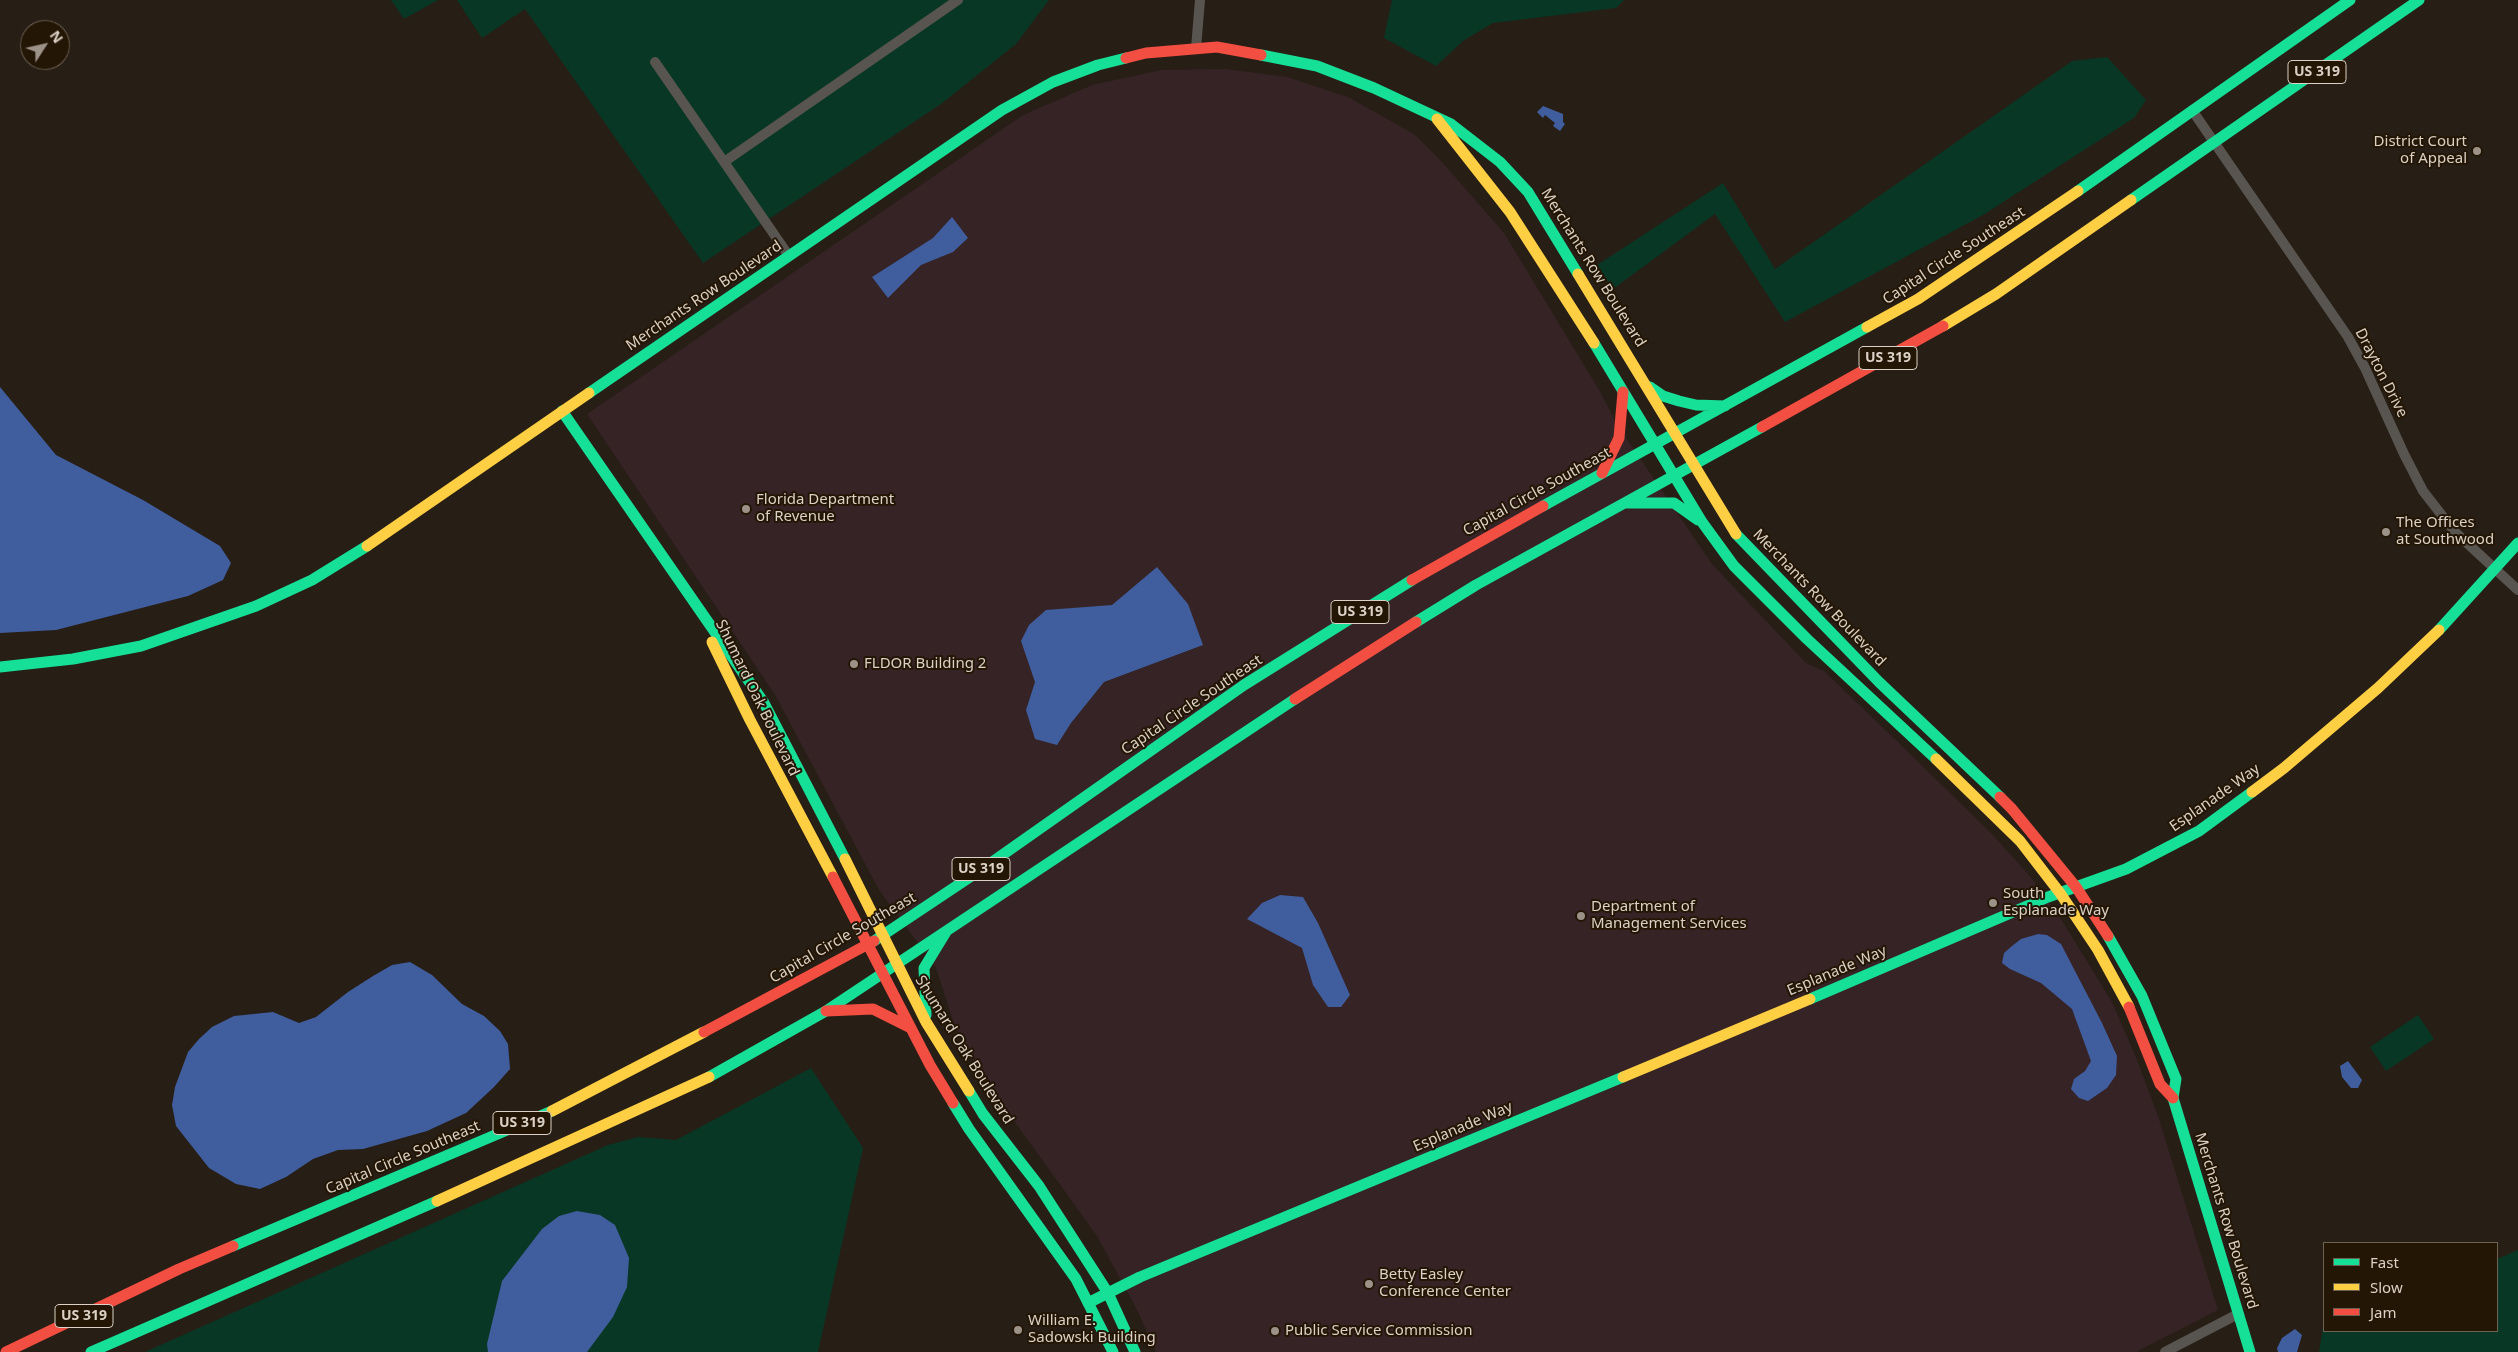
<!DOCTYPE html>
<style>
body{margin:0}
#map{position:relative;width:2518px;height:1352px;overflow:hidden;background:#271e15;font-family:"Noto Sans",sans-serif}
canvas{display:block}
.legend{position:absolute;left:2323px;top:1242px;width:175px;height:90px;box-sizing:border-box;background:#241605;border:1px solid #6d6152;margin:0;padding:6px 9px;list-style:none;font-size:15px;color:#dbd1c6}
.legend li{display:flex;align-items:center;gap:10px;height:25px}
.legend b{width:25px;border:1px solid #6d6152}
.north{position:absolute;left:20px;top:20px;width:50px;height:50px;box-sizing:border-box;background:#241605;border:1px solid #6d6152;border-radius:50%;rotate:55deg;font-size:14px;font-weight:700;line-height:20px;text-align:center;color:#dbd1c6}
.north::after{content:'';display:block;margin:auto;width:18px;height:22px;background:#9c9288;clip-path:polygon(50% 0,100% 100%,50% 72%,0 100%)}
</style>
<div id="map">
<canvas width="2518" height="1352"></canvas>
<ul class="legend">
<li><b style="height:6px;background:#16e098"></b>Fast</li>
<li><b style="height:6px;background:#ffcf43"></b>Slow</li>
<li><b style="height:6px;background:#f24e42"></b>Jam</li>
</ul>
<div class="north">N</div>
</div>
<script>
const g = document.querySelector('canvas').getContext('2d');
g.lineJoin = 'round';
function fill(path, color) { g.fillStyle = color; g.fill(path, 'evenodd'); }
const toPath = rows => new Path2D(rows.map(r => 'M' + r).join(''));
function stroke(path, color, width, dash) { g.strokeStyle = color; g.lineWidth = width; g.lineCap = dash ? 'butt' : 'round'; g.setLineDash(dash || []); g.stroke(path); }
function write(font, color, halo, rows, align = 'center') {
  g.font = font + ' "Noto Sans",sans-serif'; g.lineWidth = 4; g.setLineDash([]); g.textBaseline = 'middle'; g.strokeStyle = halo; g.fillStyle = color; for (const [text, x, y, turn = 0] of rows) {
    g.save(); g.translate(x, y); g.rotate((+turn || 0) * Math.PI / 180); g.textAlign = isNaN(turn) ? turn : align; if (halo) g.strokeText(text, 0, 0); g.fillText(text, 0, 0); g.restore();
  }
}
const commercial = toPath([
 [1226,69,1287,77,1348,97,1414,134,1443,163,1504,233,1601,393,1616,423,1712,564,1806,663,1824,671,1900,744,1991,833,2030,876,2061,919,2112,1002,2136,1057,2159,1119,2218,1310,2136,1352,1156,1352,1138,1312,1097,1236,981,1075,954,1024,936,968,879,890,775,695,587,414,1023,115,1092,85,1161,70]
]);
const green = toPath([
 [391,0,438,0,404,19],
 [457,0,1049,0,1016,44,941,104,703,263,525,9,482,38],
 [1392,0,1624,0,1616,8,1493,23,1463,41,1436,66,1384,38],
 [2107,57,2146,100,2134,118,1983,215,1785,322,1715,214,1613,289,1597,265,1723,183,1775,269,2072,61],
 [2418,1015,2434,1039,2386,1071,2370,1047],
 [811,1068,863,1148,818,1352,145,1352,608,1145,638,1137,676,1140],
 [2518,1250,2518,1352,2319,1352,2324,1320,2324,1331,2497,1331,2497,1259]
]);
const water = toPath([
 [1543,106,1563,114,1563,122,1565,124,1560,131,1553,126,1555,123,1545,115,1543,118,1537,112],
 [952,217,968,238,953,252,921,265,888,298,872,277,933,238],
 [0,387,56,455,143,500,220,546,231,563,223,580,188,596,56,630,0,633],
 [1157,567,1188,604,1203,645,1104,682,1071,723,1057,745,1035,739,1026,710,1035,682,1021,641,1029,625,1046,610,1112,605],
 [1280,895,1303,897,1318,923,1350,995,1341,1007,1328,1007,1313,985,1302,948,1247,919,1262,903],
 [2038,934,2047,935,2061,944,2102,1023,2117,1056,2116,1075,2107,1088,2088,1101,2079,1098,2071,1089,2074,1079,2085,1071,2091,1061,2072,1009,2041,983,2010,969,2002,963,2004,953,2012,946,2021,939],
 [410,962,432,975,462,1004,484,1016,500,1031,508,1044,510,1069,494,1087,466,1113,427,1131,363,1149,338,1150,313,1159,286,1177,260,1189,236,1184,209,1168,176,1126,172,1105,175,1087,188,1052,199,1039,212,1027,234,1016,273,1012,299,1023,316,1017,348,992,373,976,392,965],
 [2348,1061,2362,1080,2358,1088,2351,1088,2342,1077,2340,1066],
 [577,1211,600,1215,615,1225,629,1258,627,1287,613,1317,587,1352,488,1352,487,1344,502,1281,542,1229,559,1216],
 [2295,1329,2302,1335,2297,1352,2278,1352,2277,1348,2282,1338]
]);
const street = toPath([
 [1196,48,1200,0],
 [655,62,789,256],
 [2192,110,2348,337,2365,368,2404,454,2423,491,2455,532,2518,590],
 [724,162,958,0],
 [2165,1352,2238,1314]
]);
const fast = toPath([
 [1261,55,1317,66,1374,88,1451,124,1500,162,1528,192,1578,274],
 [2078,191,2350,0],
 [2131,200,2419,0],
 [1594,343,1702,522,1734,566,1807,639,1936,759],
 [1650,387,1663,396,1679,401,1696,405,1725,406],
 [589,393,1002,110,1053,82,1098,65,1126,58],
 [562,411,764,703,845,859],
 [1627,503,1674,503,1698,520],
 [1543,506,1867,327],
 [1736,534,1879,682,2000,797],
 [1416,622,1476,585,1762,427],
 [2439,630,2518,543],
 [0,667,73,659,141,646,256,606,312,580,367,546],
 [2108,936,2142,996,2176,1079,2173,1098,2250,1352],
 [874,941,988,865,1244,685,1412,580],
 [1810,999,2048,897,2126,869,2199,831,2252,792],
 [926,1015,924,968,946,932],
 [709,1077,826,1011,1295,699],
 [969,1091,983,1114,1039,1186,1108,1293,1135,1352],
 [953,1103,969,1129,1076,1279,1113,1352],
 [233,1246,552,1111],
 [1088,1303,1140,1277,1623,1077],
 [91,1352,437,1201]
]);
const slow = toPath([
 [1437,119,1510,212,1594,343],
 [1578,274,1736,534],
 [1943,326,1996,294,2131,200],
 [1867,327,1918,299,2078,191],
 [367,546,589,393],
 [712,642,750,720,833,877],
 [1936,759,2020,841,2060,893,2098,950,2129,1007],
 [2252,792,2284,768,2378,688,2439,630],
 [845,859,926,1022,969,1091],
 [1623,1077,1810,999],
 [552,1111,704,1032],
 [437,1201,709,1077]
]);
const jam = toPath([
 [1126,58,1146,53,1217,47,1261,55],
 [1762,427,1943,326],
 [1602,473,1619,438,1623,392],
 [1412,580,1543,506],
 [1295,699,1416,622],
 [2000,797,2012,809,2076,887,2108,936],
 [833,877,930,1065,953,1103],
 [2129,1007,2160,1084,2173,1098],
 [826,1011,873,1009,909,1027],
 [704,1032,874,941],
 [6,1352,179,1269,233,1246]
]);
const markers = [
 [2477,151,5,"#9c9288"],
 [746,509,5,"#9c9288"],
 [2386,532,5,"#9c9288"],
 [854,664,5,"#9c9288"],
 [1993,903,5,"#9c9288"],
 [1581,916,5,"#9c9288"],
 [1369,1284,5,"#9c9288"],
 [1018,1330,5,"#9c9288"],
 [1275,1331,5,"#9c9288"]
];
const shields = [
 [2317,72,58],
 [1888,358,58],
 [1360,612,58],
 [981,869,58],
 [522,1123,58],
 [84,1316,58]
];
const shieldNames = [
 ["US 319",2317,72],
 ["US 319",1888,358],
 ["US 319",1360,612],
 ["US 319",981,869],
 ["US 319",522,1123],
 ["US 319",84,1316]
];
const poiNames = [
 ["District Court",2467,142,"right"],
 ["of Appeal",2467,159,"right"],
 ["Florida Department",756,500],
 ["of Revenue",756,517],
 ["The Offices",2396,523],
 ["at Southwood",2396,540],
 ["FLDOR Building 2",864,664],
 ["South",2003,894],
 ["Esplanade Way",2003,911],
 ["Department of",1591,907],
 ["Management Services",1591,924],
 ["Betty Easley",1379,1275],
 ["Conference Center",1379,1292],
 ["William E.",1028,1321],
 ["Sadowski Building",1028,1338],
 ["Public Service Commission",1285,1331]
];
const streetNames = [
 ["Capital Circle Southeast",1954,256,-33],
 ["Merchants Row Boulevard",1593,268,58],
 ["Merchants Row Boulevard",704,296,-34],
 ["Drayton Drive",2381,373,63],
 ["Capital Circle Southeast",1537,492,-29],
 ["Merchants Row Boulevard",1819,598,46],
 ["Shumard Oak Boulevard",757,698,64],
 ["Capital Circle Southeast",1192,705,-34],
 ["Esplanade Way",2215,798,-35],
 ["Capital Circle Southeast",843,938,-30],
 ["Esplanade Way",1837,971,-23],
 ["Shumard Oak Boulevard",964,1050,58],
 ["Esplanade Way",1463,1127,-23],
 ["Capital Circle Southeast",403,1158,-23],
 ["Merchants Row Boulevard",2226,1221,73]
];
fill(commercial, '#352325');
fill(green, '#093725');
fill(water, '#405d9d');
stroke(street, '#58544f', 10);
stroke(fast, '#16e098', 11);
stroke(slow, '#ffcf43', 11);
stroke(jam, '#f24e42', 11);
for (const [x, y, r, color] of markers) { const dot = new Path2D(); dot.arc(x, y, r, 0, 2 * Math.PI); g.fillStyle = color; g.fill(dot); stroke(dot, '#241605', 2); }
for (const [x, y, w] of shields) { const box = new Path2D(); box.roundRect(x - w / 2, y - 11.5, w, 23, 4); g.fillStyle = '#241605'; g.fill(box); stroke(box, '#dbd1c6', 1); }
write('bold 14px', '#dbd1c6', null, shieldNames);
write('15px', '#dbd1c6', '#241605', poiNames, 'left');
write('15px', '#dbd1c6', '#241605', streetNames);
</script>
